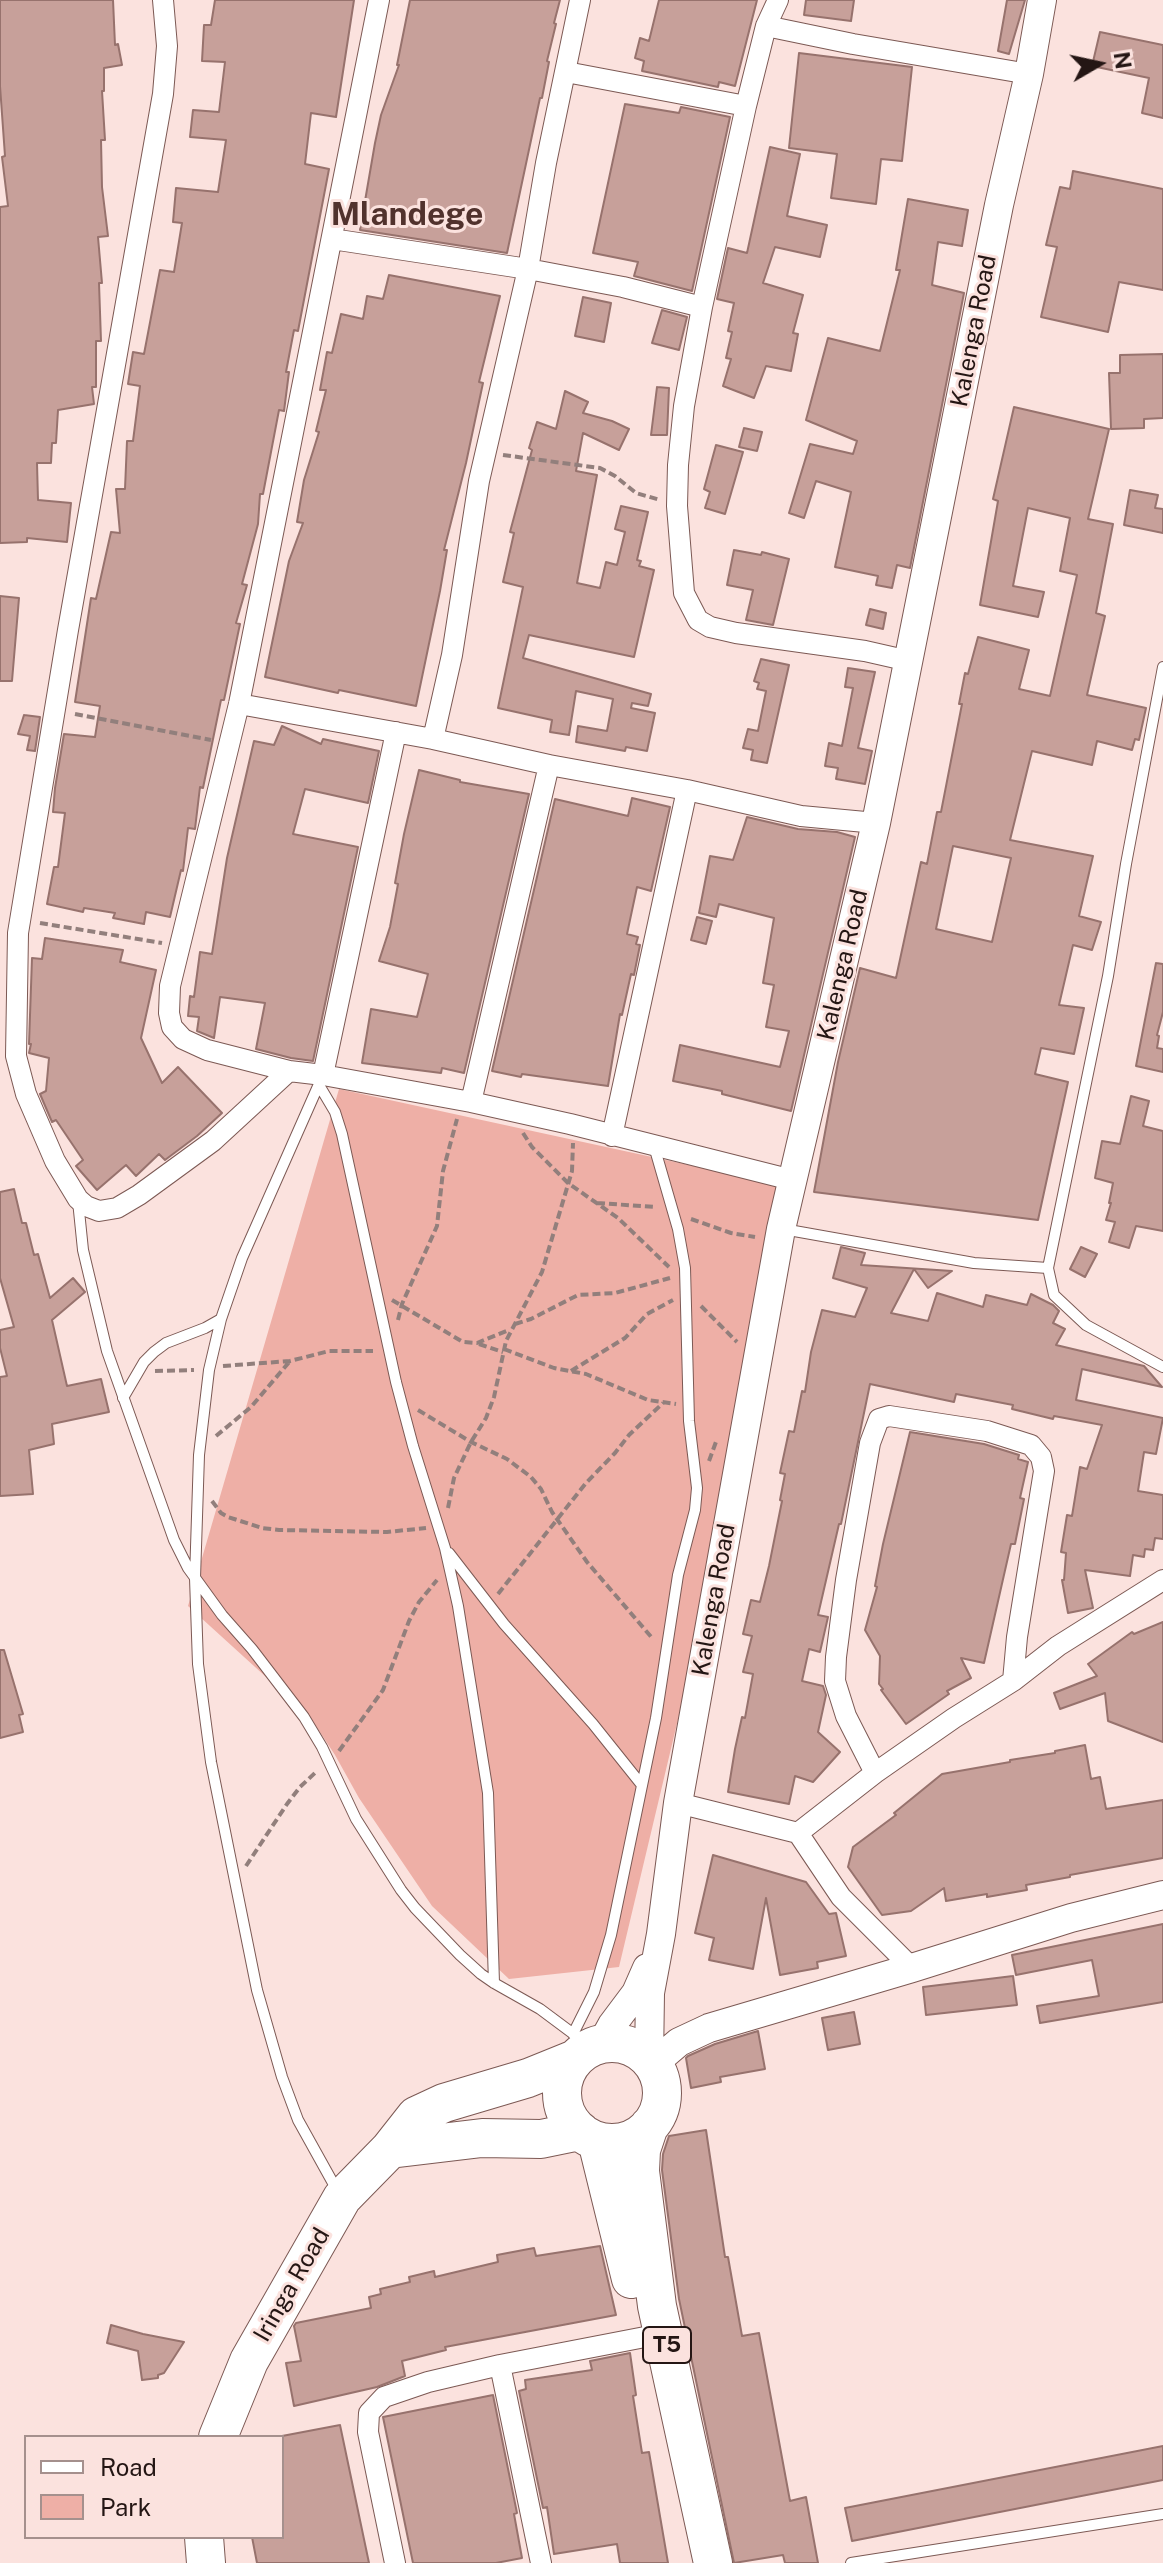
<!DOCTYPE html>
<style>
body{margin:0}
#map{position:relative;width:1163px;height:2563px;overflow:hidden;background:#fbe2de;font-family:"Public Sans",sans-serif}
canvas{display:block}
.legend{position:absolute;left:24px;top:2435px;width:260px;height:104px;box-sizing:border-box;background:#fbe2de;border:2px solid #a5908d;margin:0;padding:10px 14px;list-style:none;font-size:24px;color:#241614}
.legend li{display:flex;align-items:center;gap:16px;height:40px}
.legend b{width:40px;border:2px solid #a5908d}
.north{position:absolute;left:1059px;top:24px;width:80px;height:80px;-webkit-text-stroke:6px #fbe2de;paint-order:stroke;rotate:81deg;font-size:22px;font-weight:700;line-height:32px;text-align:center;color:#241614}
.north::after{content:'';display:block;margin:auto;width:28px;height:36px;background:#241614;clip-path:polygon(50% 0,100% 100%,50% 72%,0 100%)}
</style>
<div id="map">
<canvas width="1163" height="2563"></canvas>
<ul class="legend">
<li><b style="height:10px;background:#fff"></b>Road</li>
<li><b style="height:22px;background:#eeafa6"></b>Park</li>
</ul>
<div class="north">N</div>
</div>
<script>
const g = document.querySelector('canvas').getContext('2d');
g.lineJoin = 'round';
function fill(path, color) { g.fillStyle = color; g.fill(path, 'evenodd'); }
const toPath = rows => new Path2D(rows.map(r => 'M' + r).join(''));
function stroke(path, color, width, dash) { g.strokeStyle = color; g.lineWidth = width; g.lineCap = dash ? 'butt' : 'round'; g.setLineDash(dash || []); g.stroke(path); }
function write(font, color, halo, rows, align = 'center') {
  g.font = font + ' "Public Sans",sans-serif'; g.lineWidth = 6; g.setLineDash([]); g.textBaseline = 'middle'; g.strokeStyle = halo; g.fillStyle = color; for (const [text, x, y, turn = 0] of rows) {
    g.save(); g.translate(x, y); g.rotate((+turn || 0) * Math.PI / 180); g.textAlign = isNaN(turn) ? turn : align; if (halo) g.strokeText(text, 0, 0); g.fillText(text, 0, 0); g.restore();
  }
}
const green = toPath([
 [339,1089,804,1190,619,1967,509,1979,432,1906,359,1798,335,1755,310,1717,188,1606]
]);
const building = toPath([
 [0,0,113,0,115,45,118,44,122,65,104,68,104,91,102,91,105,140,101,140,102,187,108,236,98,237,102,283,99,283,101,341,96,341,96,387,92,387,94,404,58,410,56,443,52,443,51,463,37,463,38,500,71,503,67,542,27,538,27,542,0,543,0,207,8,206,2,157,5,156,0,86,0,0],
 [215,0,354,0,336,117,311,113,305,164,329,169,298,331,294,330,286,372,289,372,284,411,279,410,263,494,260,494,258,524,242,584,247,585,236,623,240,624,224,700,221,700,203,788,200,787,195,829,188,828,183,871,181,870,170,917,146,912,144,924,113,918,115,913,84,908,83,912,47,904,54,867,58,867,65,813,53,812,55,788,64,734,95,737,100,706,75,702,91,598,96,599,111,532,120,533,116,489,125,489,127,441,133,441,140,386,128,384,133,352,144,354,160,270,174,272,182,223,173,222,176,188,218,192,226,140,190,137,193,110,219,112,225,62,202,61,204,25,211,25,215,0],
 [410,0,560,0,554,23,556,24,547,61,549,62,542,98,540,98,507,253,360,230,375,143,381,115,399,65,397,65,410,0],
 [659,0,757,0,735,86,719,82,718,87,642,71,644,61,635,58,640,38,649,41,659,0],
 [806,0,854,0,851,21,804,15,806,0],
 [1007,0,1025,0,1009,54,998,51,1007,0],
 [1100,32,1163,45,1163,118,1142,113,1149,78,1092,66,1100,32],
 [799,53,912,67,902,161,881,159,876,204,831,198,837,154,789,148,799,53],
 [625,104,679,113,681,107,730,117,692,291,634,276,638,262,593,253,625,104],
 [770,147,800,154,787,216,827,225,820,257,775,247,763,283,803,295,793,333,798,334,791,371,766,366,754,398,723,386,731,359,726,358,732,332,728,331,734,303,717,299,728,248,747,253,770,147],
 [1073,171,1163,189,1163,290,1119,282,1108,332,1041,317,1057,247,1046,245,1060,187,1070,189,1073,171],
 [908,199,968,210,962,246,938,242,932,285,964,293,910,568,897,565,892,588,876,585,878,576,835,567,851,492,816,481,804,518,789,513,810,444,853,454,857,441,806,420,828,338,880,351,900,270,896,270,908,199],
 [389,275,500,296,479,382,483,383,466,463,444,550,447,550,440,591,416,706,339,690,338,693,265,677,289,561,303,523,297,522,304,480,319,432,316,431,326,390,320,390,327,352,332,353,341,314,363,319,367,296,383,299,389,275],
 [583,297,611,303,604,342,575,336,583,297],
 [662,310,687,317,679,350,652,343,662,310],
 [1163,354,1163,418,1144,419,1144,428,1111,429,1109,373,1120,373,1120,355,1163,354],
 [657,387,669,388,667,435,651,435,657,387],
 [565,391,588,402,583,413,612,421,629,429,619,450,583,433,576,471,597,475,577,583,600,588,606,562,617,565,625,532,615,529,621,506,648,512,637,560,641,561,639,566,654,570,634,657,529,635,523,658,651,694,648,706,632,703,631,708,655,713,647,751,626,747,625,751,576,742,578,726,607,731,613,699,576,691,569,735,550,732,552,720,498,708,523,587,503,582,514,533,510,532,532,450,529,448,537,422,556,429,565,391],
 [1014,407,1109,429,1088,519,1113,524,1096,613,1105,616,1087,695,1146,708,1139,740,1135,739,1132,750,1097,741,1092,765,1032,751,1010,840,1093,856,1079,916,1101,922,1092,950,1073,945,1059,1005,1084,1008,1074,1054,1041,1048,1035,1074,1068,1082,1038,1220,814,1192,838,1062,860,968,896,978,921,862,927,864,937,812,941,812,962,704,959,704,965,673,968,674,978,637,1029,650,1019,689,1050,696,1077,575,1060,571,1070,518,1028,508,1013,586,1044,592,1038,617,980,605,998,501,993,499,1014,407],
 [953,846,1011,858,992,942,936,929,953,846],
 [744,428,762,432,757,451,739,447,744,428],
 [716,445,743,452,725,514,705,508,710,492,704,489,716,445],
 [1130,490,1158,495,1155,508,1163,509,1163,533,1124,525,1130,490],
 [734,550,761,555,762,552,789,559,773,625,746,620,753,590,727,585,734,550],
 [0,596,19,598,12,681,0,681,0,596],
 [870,609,886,613,883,629,866,625,870,609],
 [761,659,789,665,767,763,751,760,753,750,743,748,748,729,758,731,766,691,757,689,759,683,754,681,761,659],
 [848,668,875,672,858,748,872,751,865,784,836,779,838,768,825,766,829,743,842,746,853,688,845,687,848,668],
 [24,715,40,717,35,751,27,750,30,736,18,734,24,715],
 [282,726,321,744,323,739,379,751,368,803,305,789,293,834,358,847,313,1061,291,1058,256,1049,265,1003,220,997,214,1038,197,1031,199,1017,188,1016,190,996,194,997,200,952,212,954,227,858,254,741,274,745,282,726],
 [419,770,460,780,460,782,529,794,464,1073,442,1068,441,1073,362,1063,371,1009,417,1017,428,974,379,961,390,927,398,884,395,883,404,834,419,770],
 [632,798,670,807,651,891,637,887,627,934,638,937,636,944,640,945,634,975,631,974,622,1015,620,1014,608,1086,522,1074,521,1077,492,1071,555,799,628,816,632,798],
 [747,817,798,829,837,832,855,837,791,1111,722,1094,722,1091,673,1081,680,1045,780,1067,789,1031,766,1027,774,985,763,983,774,918,719,904,716,917,699,913,710,856,733,860,747,817],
 [697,917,712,921,706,944,691,940,697,917],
 [45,938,123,950,120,962,156,970,141,1038,162,1083,178,1067,222,1113,197,1136,165,1160,159,1154,136,1176,126,1165,97,1190,76,1166,83,1160,56,1120,52,1122,40,1094,46,1091,49,1058,29,1053,31,1044,29,1044,32,958,42,959,45,938],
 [1156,963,1163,964,1163,1012,1157,1035,1159,1036,1157,1048,1163,1049,1163,1072,1136,1066,1156,963],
 [1131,1096,1149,1101,1143,1126,1163,1131,1163,1231,1136,1226,1129,1248,1109,1242,1115,1222,1106,1220,1111,1203,1109,1203,1113,1183,1095,1178,1102,1141,1120,1144,1131,1096],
 [14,1189,22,1223,26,1223,34,1255,38,1254,50,1298,73,1278,85,1292,52,1320,67,1386,101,1379,109,1412,52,1424,54,1444,29,1450,33,1494,0,1496,0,1377,7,1376,0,1348,0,1330,14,1327,0,1278,0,1192,14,1189],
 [841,1247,865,1253,861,1265,952,1271,928,1288,914,1269,891,1313,928,1321,937,1293,983,1307,986,1295,1027,1305,1031,1294,1053,1305,1059,1311,1053,1323,1065,1329,1056,1345,1144,1366,1162,1387,1082,1369,1076,1400,1163,1418,1156,1454,1144,1452,1138,1491,1163,1495,1163,1539,1155,1538,1153,1550,1145,1549,1144,1557,1133,1555,1130,1576,1085,1570,1093,1608,1068,1613,1062,1580,1064,1580,1066,1553,1061,1552,1067,1515,1072,1516,1080,1467,1087,1469,1102,1425,1054,1416,1053,1419,1012,1409,1013,1405,956,1394,954,1402,870,1384,841,1524,839,1524,818,1615,828,1617,820,1652,809,1649,802,1681,823,1686,826,1695,818,1732,840,1752,813,1782,795,1776,789,1804,728,1792,735,1749,742,1717,745,1718,753,1674,743,1672,752,1636,743,1634,751,1600,760,1602,769,1566,782,1501,780,1500,785,1474,780,1473,789,1431,794,1432,802,1391,805,1392,811,1352,822,1310,855,1317,867,1288,833,1278,841,1247],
 [1081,1247,1097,1254,1085,1277,1070,1269,1081,1247],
 [910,1432,984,1444,1019,1455,1018,1459,1028,1462,1020,1498,1024,1499,1015,1544,1011,1544,984,1663,961,1658,971,1678,947,1691,949,1694,906,1724,881,1690,883,1689,879,1684,880,1656,865,1630,877,1587,875,1586,883,1544,910,1432],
 [1163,1622,1163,1742,1108,1721,1105,1693,1060,1709,1054,1693,1097,1676,1088,1664,1132,1632,1134,1634,1163,1622],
 [0,1650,4,1650,23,1714,19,1715,23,1732,0,1738,0,1650],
 [1085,1745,1091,1779,1100,1777,1106,1809,1163,1800,1163,1858,1070,1875,1070,1877,1026,1885,1027,1890,987,1897,987,1894,946,1901,944,1888,911,1911,882,1915,848,1867,853,1847,896,1815,894,1813,942,1774,1010,1762,1010,1760,1055,1753,1055,1751,1085,1745],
 [713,1855,806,1882,829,1914,836,1913,846,1956,817,1962,818,1968,780,1975,766,1898,753,1969,709,1960,714,1938,695,1933,713,1855],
 [1163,1924,1163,2002,1040,2023,1037,2006,1099,1996,1092,1960,1016,1975,1012,1955,1163,1924],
 [1013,1976,1017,2005,926,2015,923,1987,1013,1976],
 [854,2012,860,2044,828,2050,822,2018,854,2012],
 [758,2031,765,2069,720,2077,721,2082,691,2088,686,2058,688,2056,715,2044,758,2031],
 [706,2130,725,2257,728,2257,742,2336,759,2333,790,2501,806,2497,818,2563,785,2563,783,2555,734,2563,679,2299,662,2170,663,2154,669,2136,706,2130],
 [600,2246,616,2315,445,2347,446,2350,402,2361,405,2376,377,2387,294,2406,286,2363,301,2361,294,2326,296,2323,371,2308,369,2297,381,2294,380,2289,410,2282,409,2277,434,2271,435,2277,498,2262,497,2255,534,2248,536,2256,600,2246],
 [111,2325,143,2334,184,2342,164,2373,158,2375,158,2378,142,2380,138,2351,107,2343,111,2325],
 [630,2353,636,2395,633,2396,642,2453,649,2452,668,2563,620,2563,617,2544,554,2554,547,2507,543,2508,519,2391,526,2389,525,2380,592,2370,590,2361,630,2353],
 [493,2395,517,2513,514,2514,522,2558,496,2563,413,2563,383,2417,493,2395],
 [340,2425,369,2563,257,2563,252,2537,282,2537,282,2436,340,2425],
 [1163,2446,1163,2480,852,2541,845,2508,1163,2446]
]);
const path = toPath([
 [503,455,600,468,615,476,636,493,660,500],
 [75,714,211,740],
 [40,923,162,943],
 [523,1133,532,1147,568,1183,618,1218,669,1267],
 [597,1203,656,1207],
 [691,1219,731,1233,755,1237],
 [392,1300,463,1342,477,1343,509,1330],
 [701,1306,737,1342],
 [398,1320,402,1304,437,1226,443,1171,457,1119],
 [515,1324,531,1319,578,1295,615,1293,670,1278],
 [479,1344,503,1352],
 [504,1349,554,1368,586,1374,648,1400,676,1404],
 [223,1366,290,1361,329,1351,373,1351],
 [155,1371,194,1370],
 [571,1371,625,1338,647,1314,673,1300],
 [418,1410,471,1442,507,1459,531,1477,541,1489,552,1512,587,1562,653,1639],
 [216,1436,251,1407,290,1361],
 [709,1461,717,1439],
 [212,1501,221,1513,228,1517,262,1528,279,1530,387,1532,426,1528],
 [448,1508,454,1478,471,1442,486,1418,494,1397,506,1341,542,1272,572,1171,573,1143],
 [498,1594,586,1483,615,1453,629,1435,663,1403],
 [339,1751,383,1690,409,1621,419,1602,437,1580],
 [246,1866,287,1804,300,1787,317,1771]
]);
const lane = toPath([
 [1163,667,1126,864,1108,976,1048,1268,1054,1295,1086,1325,1163,1367],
 [323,1075,242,1258,221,1319,209,1370,199,1455,195,1578,198,1664,211,1762,257,1990,282,2077,298,2120,338,2192],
 [319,1085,335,1112,342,1134,396,1382,413,1446,445,1548,458,1606,488,1793,494,1983],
 [78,1201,83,1250,107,1351,174,1540,188,1568,222,1615,252,1649,304,1717,322,1747,356,1819,401,1890,415,1908,460,1955,481,1974,494,1983,540,2009,591,2047],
 [783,1229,974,1263,1048,1268],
 [123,1398,144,1362,154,1352,166,1343,205,1328,221,1319],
 [449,1553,504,1624,593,1724,641,1784],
 [573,2034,594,1992,611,1935,656,1718,678,1575,695,1510,697,1488,689,1421,685,1268,678,1229,654,1146],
 [851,2563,1163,2514]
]);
const street = toPath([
 [163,0,167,46,163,94,68,630,18,933,16,1056,26,1094,55,1161,78,1199,86,1206,99,1211,117,1208,139,1195,213,1141,289,1071],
 [379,0,239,704,170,986,169,1013,172,1027,183,1039,207,1050,289,1071,323,1075,471,1102,570,1124,792,1180],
 [778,0,766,26,746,106,702,307,684,406,678,465,677,506,684,593,698,620,710,627,736,633,865,651,909,661],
 [766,26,853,44,1029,74],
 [566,72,746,106],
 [332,239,528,269,623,287,702,307],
 [239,704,433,739,549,765,687,790,801,816,876,823],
 [433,739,452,655,479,481,528,269,546,163,580,0],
 [323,1075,396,732],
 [471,1102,549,765],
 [612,1136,687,790],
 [875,1773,846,1716,835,1681,836,1657,846,1580,870,1443,879,1419,889,1416,987,1431,1031,1445,1041,1457,1044,1471,1017,1637,1013,1681],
 [678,1803,798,1833,841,1897,912,1968],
 [798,1833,875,1773,954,1718,1013,1681,1058,1646,1163,1580],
 [500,2365,541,2563],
 [395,2563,368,2432,369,2413,384,2397,428,2382,500,2365,645,2337]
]);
const secondary = toPath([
 [601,2045,612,2025,636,1993,647,1968],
 [649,2061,650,1993,661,1934,678,1803,781,1229,876,823,999,205,1029,74,1042,0],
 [652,2065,679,2042,709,2028,912,1968,1071,1918,1163,1895]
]);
const highway = toPath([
 '562 2093a50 50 0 1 1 100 0a50 50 0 1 1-100 0Z',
 [649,2126,641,2150,640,2171,657,2306,713,2563],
 [597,2141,631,2279],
 [390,2149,482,2138,541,2139,580,2131],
 [218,2437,249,2361,342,2198,390,2149,416,2116,444,2103,528,2078,575,2059],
 [204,2537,206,2563]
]);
const shields = [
 [667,2345,48]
];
const shieldNames = [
 ["T5",667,2345]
];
const streetNames = [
 ["Kalenga Road",974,331,-79],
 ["Kalenga Road",843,965,-77],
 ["Kalenga Road",714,1600,-80],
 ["Iringa Road",292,2285,-60]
];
const districtNames = [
 ["Mlandege",407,215]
];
fill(green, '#eeafa6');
fill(building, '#c7a09a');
stroke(building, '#97726d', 2);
stroke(lane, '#7c5954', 12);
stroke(street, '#7c5954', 22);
stroke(secondary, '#7c5954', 30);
stroke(highway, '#7c5954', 40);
stroke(path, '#927f7c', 4, [8, 4]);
stroke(lane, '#fff', 10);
stroke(street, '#fff', 20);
stroke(secondary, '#fff', 28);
stroke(highway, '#fff', 38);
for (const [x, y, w] of shields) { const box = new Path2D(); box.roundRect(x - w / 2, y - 18, w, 36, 6); g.fillStyle = '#fbe2de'; g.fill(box); stroke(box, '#241614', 2); }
write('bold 22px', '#241614', null, shieldNames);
write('24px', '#241614', '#fbe2de', streetNames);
write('bold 32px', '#51322d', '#fbe2de', districtNames);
</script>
